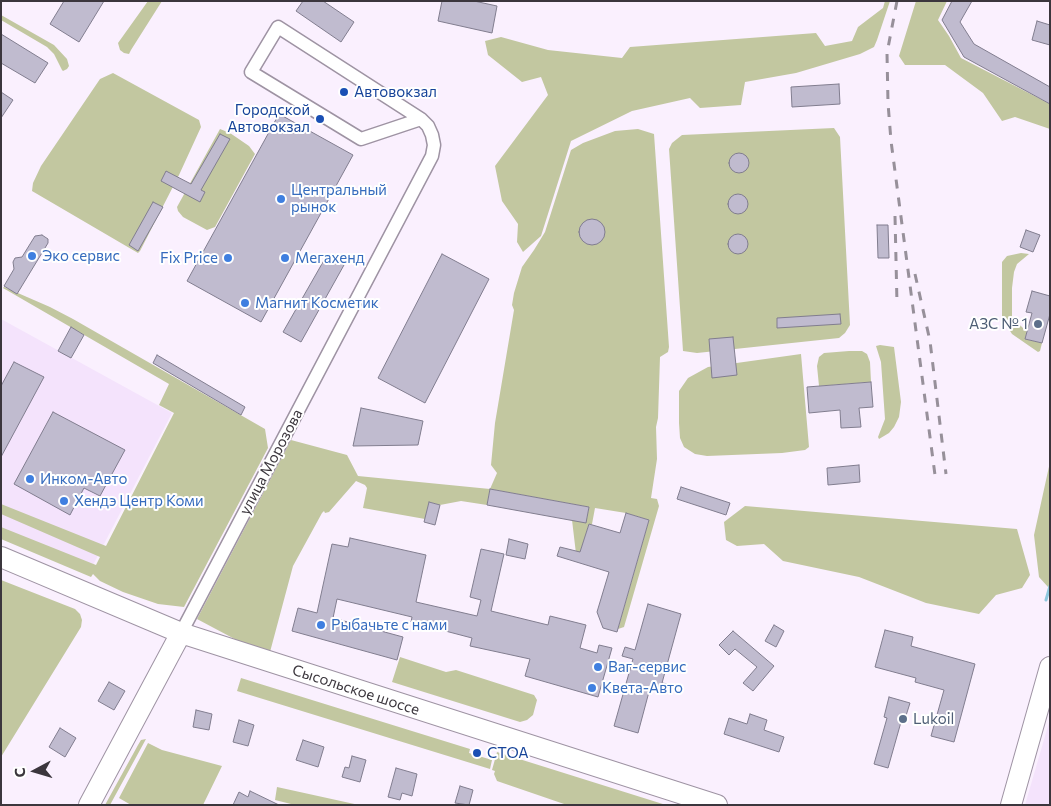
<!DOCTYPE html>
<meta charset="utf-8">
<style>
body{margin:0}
#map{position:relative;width:1051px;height:806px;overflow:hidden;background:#faf0fe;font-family:Commissioner,sans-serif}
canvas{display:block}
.frame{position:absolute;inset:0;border:2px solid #3b363d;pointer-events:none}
.north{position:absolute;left:10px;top:746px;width:50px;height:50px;-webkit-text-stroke:4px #fff;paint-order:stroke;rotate:264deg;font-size:14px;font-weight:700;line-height:20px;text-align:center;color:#3b363d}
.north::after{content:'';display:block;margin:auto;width:18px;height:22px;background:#3b363d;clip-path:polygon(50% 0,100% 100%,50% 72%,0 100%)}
</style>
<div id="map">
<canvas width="1051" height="806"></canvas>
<div class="frame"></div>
<div class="north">С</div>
</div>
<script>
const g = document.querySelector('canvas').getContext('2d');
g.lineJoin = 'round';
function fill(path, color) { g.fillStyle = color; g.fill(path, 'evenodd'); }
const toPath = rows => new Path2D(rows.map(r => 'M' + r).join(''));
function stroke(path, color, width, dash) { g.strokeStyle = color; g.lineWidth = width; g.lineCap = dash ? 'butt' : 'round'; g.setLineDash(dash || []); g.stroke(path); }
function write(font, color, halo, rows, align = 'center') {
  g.font = font + ' Commissioner,sans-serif'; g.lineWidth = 4; g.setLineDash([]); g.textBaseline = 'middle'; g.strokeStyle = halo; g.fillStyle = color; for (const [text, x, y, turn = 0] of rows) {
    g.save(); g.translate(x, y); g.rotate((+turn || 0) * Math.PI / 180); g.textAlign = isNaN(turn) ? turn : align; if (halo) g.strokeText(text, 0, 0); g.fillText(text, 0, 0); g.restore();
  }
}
const built = toPath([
 [1,319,172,413,91,569,1,532],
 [1050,719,1050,805,1025,805]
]);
const green = toPath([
 [148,1,162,1,131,50,129,54,124,53,120,50,118,43],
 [885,1,890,1,877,40,874,47,860,54,796,73,745,82,741,105,700,108,690,98,632,111,571,141,541,236,523,252,517,242,518,224,502,201,495,166,548,95,541,77,522,82,488,55,485,41,501,37,548,50,622,58,630,47,816,33,825,46,852,41,858,27,883,8],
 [916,1,947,1,938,20,949,36,961,58,1050,104,1050,129,1015,117,1002,121,983,93,945,65,905,65,899,56],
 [1,15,54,45,67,59,69,66,67,69,63,71,62,70,54,54,47,47,1,20],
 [113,73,199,120,201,127,179,175,140,251,138,253,32,191,33,183,41,166,100,79],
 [834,128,840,137,850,325,845,333,839,338,697,353,683,351,669,149,672,143,682,135],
 [220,129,230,133,249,146,255,154,215,227,207,230,183,217,178,211,177,207],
 [638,129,654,134,669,347,668,352,660,357,658,418,656,427,657,459,651,498,657,499,659,506,624,627,618,629,649,520,626,513,595,508,592,524,589,524,577,562,572,520,583,517,587,518,589,507,490,489,487,505,461,501,440,505,429,502,425,519,363,508,367,488,365,485,356,481,329,512,325,513,324,511,322,513,293,566,270,652,244,644,197,619,291,440,347,455,358,476,490,489,497,473,491,465,495,423,514,310,512,305,514,293,522,267,534,250,545,232,571,150,583,143,615,131],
 [1021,253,1029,254,1017,264,1014,272,1012,288,1012,317,1027,332,1025,339,1042,343,1040,351,1038,352,1012,334,1002,318,1002,262,1007,256],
 [4,287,50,307,73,319,265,429,268,448,184,607,158,604,123,592,100,581,93,574,91,577,1,539,1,527,96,565,100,557,1,514,1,504,106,546,174,413,159,405,169,384,3,288],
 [880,345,894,347,901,402,899,417,894,427,889,433,879,439,878,437,885,419,881,362,876,346],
 [849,351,862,351,867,354,870,362,871,382,819,386,817,366,819,357,824,353],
 [801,354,809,447,805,450,782,453,707,456,695,454,684,447,680,438,679,423,679,391,688,378,708,367],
 [1050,462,1050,586,1048,587,1039,577,1034,535],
 [745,506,1017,529,1030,575,1022,588,996,595,979,614,926,603,859,577,783,561,764,544,737,546,726,540,724,522],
 [1,580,75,609,80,614,82,620,81,627,1,757],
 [400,657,446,672,456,670,534,695,537,700,533,715,527,720,520,722,392,682],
 [241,678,470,749,469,753,492,760,490,769,237,691],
 [146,739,110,805,105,805,138,745,141,740],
 [148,743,162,750,222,766,203,805,131,805,119,798],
 [497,752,666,805,567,805,497,781,494,774,495,771,492,770],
 [277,787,359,805,295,805,275,800]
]);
const stream = toPath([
 [1046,600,1050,586]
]);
const building = toPath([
 [64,1,104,1,79,42,50,24,64,1],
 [303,1,323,1,354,22,341,42,296,11,303,1],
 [442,1,474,1,497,6,492,33,438,21,442,1],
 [952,1,972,1,960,22,974,44,1050,87,1050,104,964,57,942,20,952,1],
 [1037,21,1050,25,1050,45,1032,40,1037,21],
 [1,34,48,63,35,83,1,63,1,34],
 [839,84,840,104,792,107,791,87,839,84],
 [1,92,13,100,1,118,1,92],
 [279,114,353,155,261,322,187,281,279,114],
 [220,134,230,139,201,190,205,192,200,202,161,181,166,171,191,184,220,134],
 '729 163a10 10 0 1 1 20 0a10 10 0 1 1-20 0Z',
 '728 204a10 10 0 1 1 20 0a10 10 0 1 1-20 0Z',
 [153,202,163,207,138,251,129,245,153,202],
 '579 232a13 13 0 1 1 26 0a13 13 0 1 1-26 0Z',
 [877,225,888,225,889,258,878,258,877,225],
 [1026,230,1040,235,1033,252,1020,247,1026,230],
 '728 244a10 10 0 1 1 20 0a10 10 0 1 1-20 0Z',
 [42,235,48,239,48,243,17,294,4,286,14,269,13,262,15,258,22,257,35,236,42,235],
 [442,254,489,279,425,403,378,378,442,254],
 [327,255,344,265,301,342,283,332,327,255],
 [1032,291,1050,296,1050,314,1042,343,1025,339,1032,313,1026,312,1032,291],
 [840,314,841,324,777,328,777,318,840,314],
 [71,327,84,335,71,358,58,351,71,327],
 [733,337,737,375,712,378,709,339,733,337],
 [157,355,245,407,241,415,153,363,157,355],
 [14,362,44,377,1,457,1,386,14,362],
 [871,382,873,407,859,408,861,427,841,428,840,410,809,413,807,387,871,382],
 [361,408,423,421,418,445,353,446,361,408],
 [53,412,125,450,100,496,84,488,70,515,14,484,53,412],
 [859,465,860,482,828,485,827,468,859,465],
 [681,487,730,503,726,515,677,499,681,487],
 [490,489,589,507,586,523,487,505,490,489],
 [429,502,440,505,435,525,424,522,429,502],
 [626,513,649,520,617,632,603,628,597,612,609,572,557,556,560,547,580,552,589,524,620,533,626,513],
 [350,538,426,555,416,602,477,616,481,600,470,597,481,549,504,554,491,611,548,625,550,616,586,625,580,648,597,653,599,645,612,648,598,697,525,676,530,659,470,646,472,638,411,622,412,617,337,599,333,618,403,637,397,660,292,631,298,608,317,613,332,544,348,547,350,538],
 [509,539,528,544,525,559,506,555,509,539],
 [648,604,681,614,662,683,668,684,666,692,650,688,638,733,614,726,633,659,622,656,625,647,635,650,648,604],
 [774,625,784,631,776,647,765,641,774,625],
 [885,630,913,637,911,646,975,664,954,742,931,736,944,690,915,682,916,678,875,667,885,630],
 [733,631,774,666,753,691,743,683,757,667,735,649,729,655,719,645,733,631],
 [109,682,125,691,114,710,98,701,109,682],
 [889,697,910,703,904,722,901,722,888,768,874,764,887,718,884,717,889,697],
 [196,710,212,714,209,730,193,727,196,710],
 [750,714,767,720,764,730,784,737,779,752,724,734,729,718,747,724,750,714],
 [239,720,254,725,248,746,233,742,239,720],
 [60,728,76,738,65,757,49,747,60,728],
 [303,740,324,747,318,767,296,760,303,740],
 [352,756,366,760,360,782,342,777,345,767,349,768,352,756],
 [396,768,417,774,412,796,402,793,400,800,388,797,396,768],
 [460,786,473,790,469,805,455,803,460,786],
 [250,791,279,805,233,805,239,792,248,797,250,791]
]);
const street = toPath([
 [181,633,432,156,434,145,432,135,428,126,421,119,278,27,251,72,361,139,421,119]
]);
const primary = toPath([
 [1,557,181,633,717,805],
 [89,805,181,633],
 [1011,805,1050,667]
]);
const rail = toPath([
 [897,1,887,53,888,103,891,141,935,475],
 [895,216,897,304],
 [915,274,930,341,946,474]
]);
const markers = [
 [344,92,5,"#1a4fb4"],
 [320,119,5,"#1a4fb4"],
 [281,199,5,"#3f7fe0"],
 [32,256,5,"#3f7fe0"],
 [228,258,5,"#3f7fe0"],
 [285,258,5,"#3f7fe0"],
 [245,303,5,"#3f7fe0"],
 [1038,324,5,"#5c6f8a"],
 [30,479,5,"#3f7fe0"],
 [64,501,5,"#3f7fe0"],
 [321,625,5,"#3f7fe0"],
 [598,667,5,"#3f7fe0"],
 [592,688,5,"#3f7fe0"],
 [903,719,5,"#5c6f8a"],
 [477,753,5,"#1a4fb4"]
];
const transitNames = [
 ["Автовокзал",354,92],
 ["Городской",310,110,"right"],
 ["Автовокзал",310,127,"right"],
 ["СТОА",487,753]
];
const shopNames = [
 ["Центральный",291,190],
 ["рынок",291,207],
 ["Эко сервис",42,256],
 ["Fix Price",218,258,"right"],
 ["Мегахенд",295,258],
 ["Магнит Косметик",255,303],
 ["Инком-Авто",40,479],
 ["Хендэ Центр Коми",74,501],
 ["Рыбачьте с нами",331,625],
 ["Ваг-сервис",608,667],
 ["Квета-Авто",602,688]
];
const serviceNames = [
 ["АЗС № 1",1028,324],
 ["Lukoil",913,719,"left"]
];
const streetNames = [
 ["улица Морозова",271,462,-62],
 ["Сысольское шоссе",356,690,18]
];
fill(built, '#f4e3fc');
fill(green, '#c2c7a0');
stroke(stream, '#8ec8de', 3);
fill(building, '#c0bbcf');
stroke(building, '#817d8f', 1);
stroke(street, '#9e93a3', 15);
stroke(primary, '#9e93a3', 22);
stroke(street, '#fff', 12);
stroke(primary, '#fff', 20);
stroke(rail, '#97909a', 3, [9, 9]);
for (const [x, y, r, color] of markers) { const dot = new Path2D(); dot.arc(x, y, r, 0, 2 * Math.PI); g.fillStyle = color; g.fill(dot); stroke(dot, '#fff', 2); }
write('15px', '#164399', '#fff', transitNames, 'left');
write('15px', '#366cbe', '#fff', shopNames, 'left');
write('15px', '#4e5e75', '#fff', serviceNames, 'right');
write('15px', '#3b363d', '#fff', streetNames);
</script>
